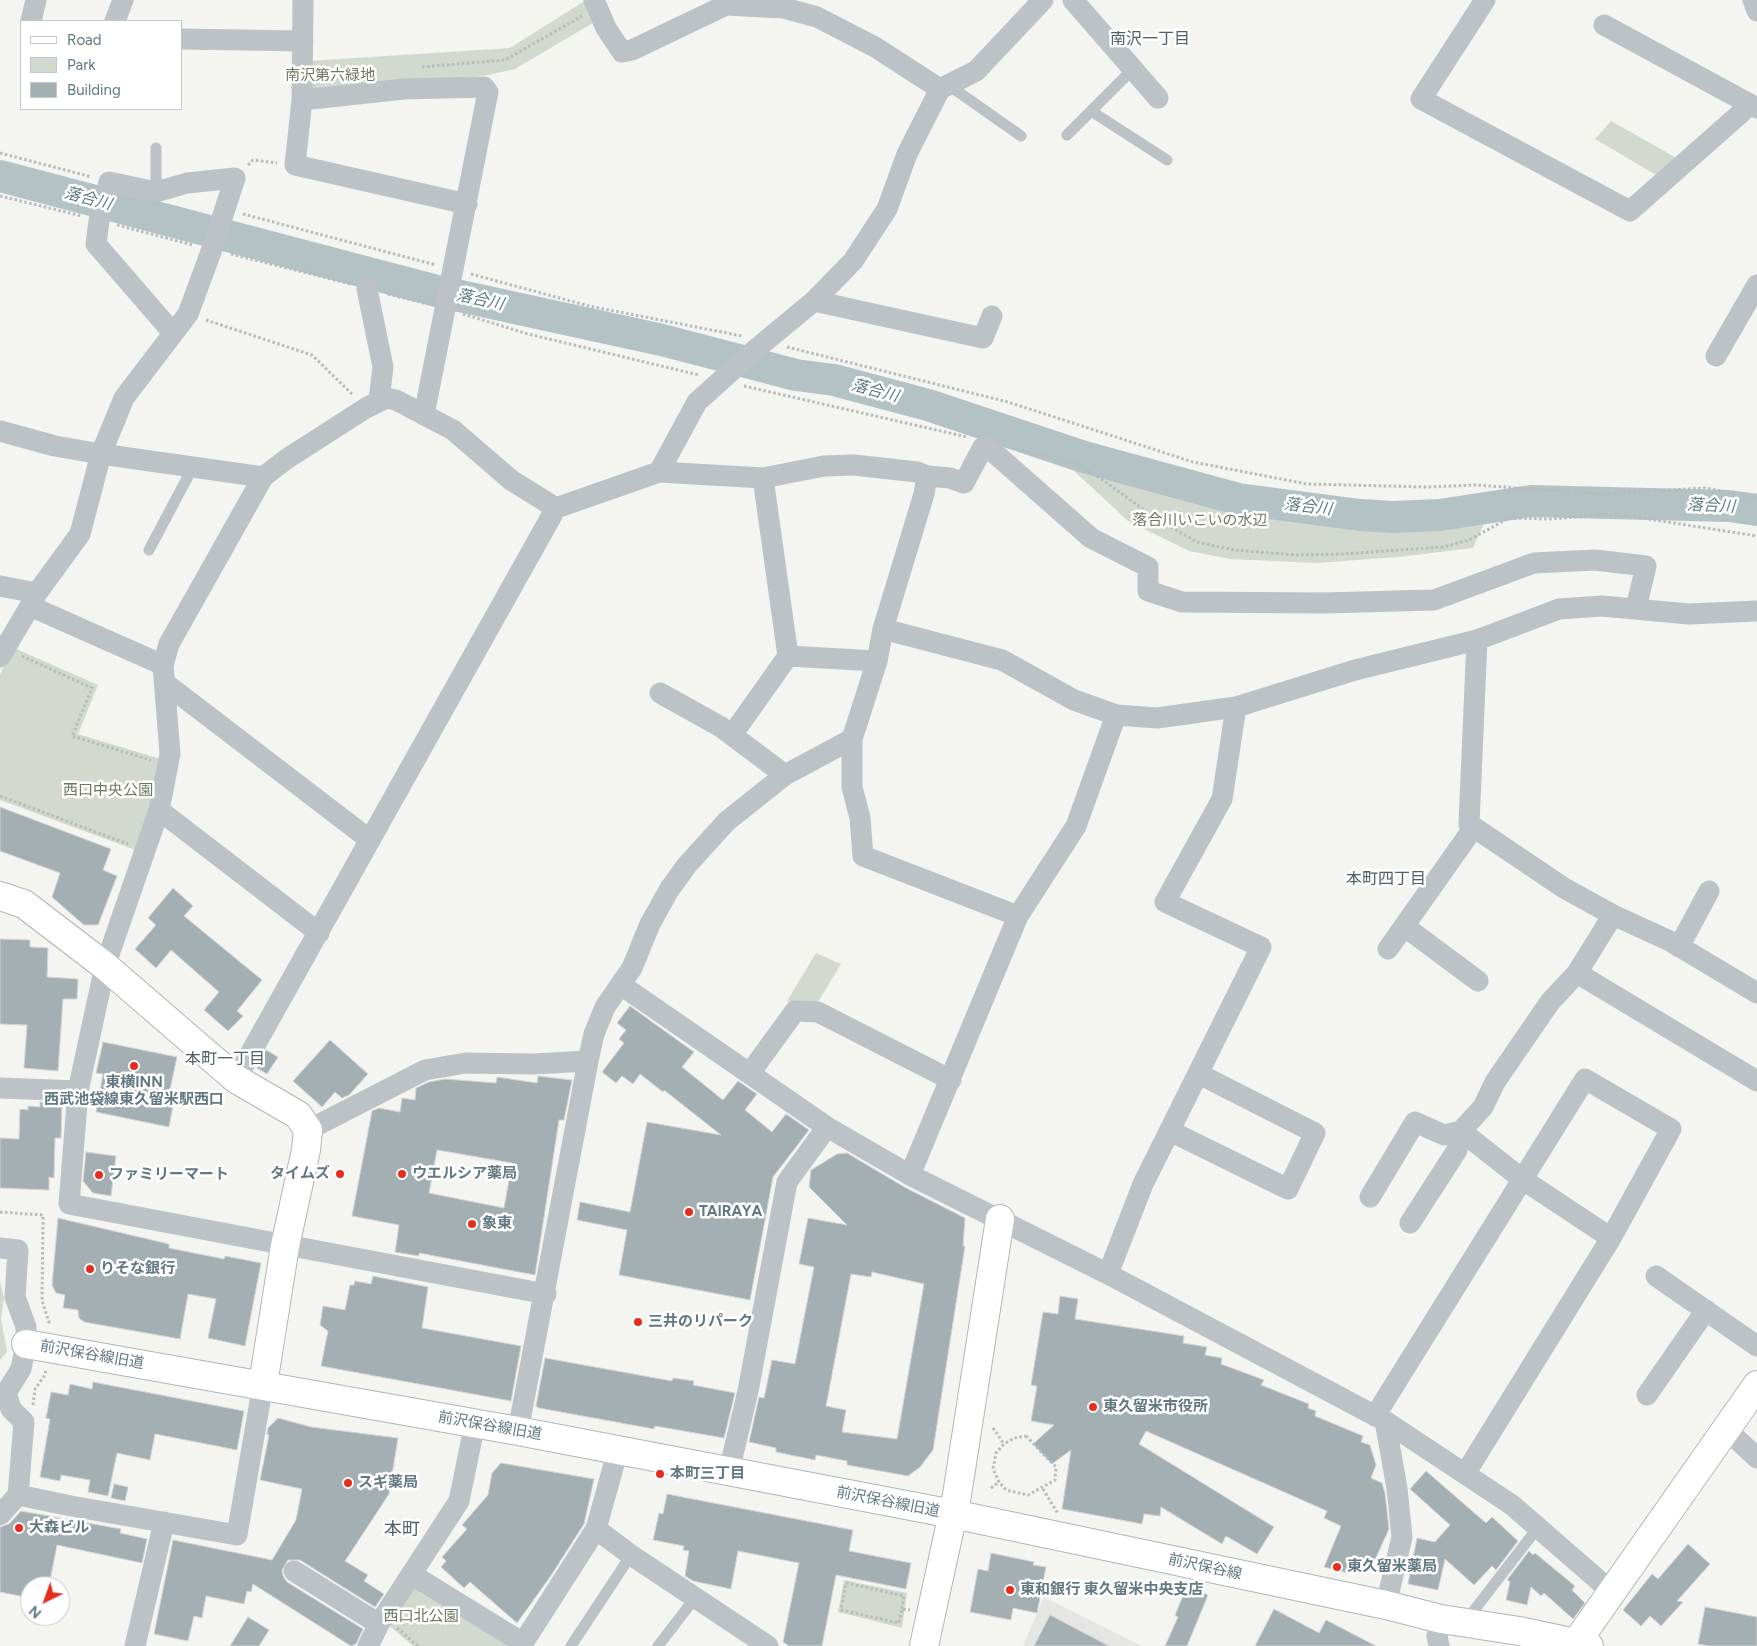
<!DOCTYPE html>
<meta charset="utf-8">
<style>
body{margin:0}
#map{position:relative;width:1757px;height:1646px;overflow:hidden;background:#f4f4f0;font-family:Figtree,sans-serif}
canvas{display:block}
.legend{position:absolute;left:20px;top:20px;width:162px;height:90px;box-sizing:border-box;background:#fff;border:1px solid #c0c9cd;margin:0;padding:6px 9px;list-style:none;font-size:15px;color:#627982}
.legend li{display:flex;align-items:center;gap:10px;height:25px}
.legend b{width:25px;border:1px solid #c0c9cd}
.north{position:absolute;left:20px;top:1576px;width:50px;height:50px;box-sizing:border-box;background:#fff;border:1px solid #c0c9cd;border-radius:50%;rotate:222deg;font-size:14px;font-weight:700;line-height:20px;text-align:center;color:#627982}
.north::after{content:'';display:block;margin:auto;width:18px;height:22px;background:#e72c1d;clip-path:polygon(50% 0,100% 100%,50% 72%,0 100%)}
</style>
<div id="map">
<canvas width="1757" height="1646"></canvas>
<ul class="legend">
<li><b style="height:6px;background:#fff"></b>Road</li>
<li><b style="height:14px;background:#d4d9cf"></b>Park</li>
<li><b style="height:14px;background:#a3afb2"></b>Building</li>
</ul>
<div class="north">N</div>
</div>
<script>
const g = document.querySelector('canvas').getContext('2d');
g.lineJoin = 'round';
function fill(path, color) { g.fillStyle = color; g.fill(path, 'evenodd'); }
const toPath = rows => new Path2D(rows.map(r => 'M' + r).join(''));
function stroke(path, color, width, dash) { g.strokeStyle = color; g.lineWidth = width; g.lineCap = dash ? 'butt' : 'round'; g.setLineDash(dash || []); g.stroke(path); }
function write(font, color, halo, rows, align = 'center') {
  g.font = font + ' Figtree,"Noto Sans JP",sans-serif'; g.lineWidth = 5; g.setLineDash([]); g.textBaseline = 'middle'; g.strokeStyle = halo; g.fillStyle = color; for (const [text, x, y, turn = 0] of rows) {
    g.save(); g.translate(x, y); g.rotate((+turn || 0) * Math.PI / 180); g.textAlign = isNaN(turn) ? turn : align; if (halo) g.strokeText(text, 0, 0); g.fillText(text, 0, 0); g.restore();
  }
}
const built = toPath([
 [1044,1597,1142,1646,1023,1646]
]);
const green = toPath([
 [586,0,598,20,515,69,488,75,311,95,309,61,510,48],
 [1611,121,1682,161,1663,179,1595,139],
 [1075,454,1238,499,1360,515,1440,515,1491,508,1473,548,1398,557,1316,563,1230,559,1189,551,1128,521,1071,468],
 [14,648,98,685,78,734,164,760,138,851,0,800,0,674],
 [816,953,841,964,818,1002,796,1005,787,1001],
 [0,1282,4,1298,1,1319,7,1352,0,1360],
 [414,1576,518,1646,413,1646,386,1623],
 [844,1580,907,1593,902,1628,838,1612]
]);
const river = toPath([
 [0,176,437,291,662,340,796,375,834,380,928,405,1084,457,1238,499,1360,515,1393,517,1440,515,1531,501,1729,506,1757,510]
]);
const building = toPath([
 [0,807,111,849,103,870,117,876,98,925,84,925,52,897,60,873,0,851,0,807],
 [173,888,193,906,184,916,262,980,237,1011,243,1016,228,1031,204,1010,219,992,171,950,156,968,135,949,156,925,148,918,173,888],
 [0,939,30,940,30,947,48,948,47,977,78,979,77,999,63,999,58,1071,24,1068,27,1025,0,1024,0,939],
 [630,1006,694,1052,682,1067,723,1100,738,1081,757,1094,745,1110,772,1132,786,1114,809,1130,773,1177,750,1300,619,1275,627,1230,577,1220,580,1202,630,1212,647,1122,721,1135,664,1090,663,1092,640,1074,633,1084,622,1076,616,1083,602,1072,624,1043,619,1039,626,1030,617,1023,630,1006],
 [330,1040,368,1074,349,1095,342,1098,335,1092,322,1107,293,1081,330,1040],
 [103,1042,177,1057,168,1099,174,1100,169,1127,96,1112,103,1074,96,1073,103,1042],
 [266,1050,278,1057,267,1074,257,1068,266,1050],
 [538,1076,572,1080,564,1120,559,1120,535,1275,419,1253,419,1256,395,1252,399,1225,352,1216,372,1111,379,1108,400,1112,402,1098,415,1100,416,1088,429,1082,445,1079,496,1083,497,1077,537,1083,538,1076],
 [437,1150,512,1163,504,1208,429,1193,437,1150],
 [40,1102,62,1103,61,1138,55,1138,54,1178,49,1177,49,1190,0,1188,0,1138,19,1139,20,1109,28,1110,28,1106,40,1107,40,1102],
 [86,1152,116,1156,111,1196,93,1193,83,1181,86,1152],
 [847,1153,906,1188,965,1218,963,1246,965,1246,933,1450,920,1467,908,1476,847,1465,847,1461,816,1455,815,1460,776,1452,776,1448,749,1442,759,1397,764,1398,772,1360,795,1364,814,1267,799,1264,808,1218,847,1225,809,1187,811,1170,837,1154,847,1153],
 [872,1272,924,1284,897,1439,842,1432,846,1410,826,1406,851,1274,871,1277,872,1272],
 [58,1218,169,1244,169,1248,224,1259,225,1256,261,1263,245,1346,208,1338,216,1299,188,1294,180,1339,84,1322,79,1318,78,1310,63,1308,65,1295,56,1293,52,1285,58,1218],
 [373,1276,428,1287,422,1328,521,1346,511,1401,321,1366,328,1331,320,1325,323,1306,345,1310,350,1285,354,1285,355,1281,371,1284,373,1276],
 [1060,1296,1078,1299,1075,1319,1184,1336,1183,1343,1207,1347,1205,1355,1222,1358,1221,1364,1264,1380,1261,1385,1309,1404,1308,1408,1316,1411,1315,1416,1363,1436,1361,1442,1370,1445,1376,1465,1371,1478,1382,1483,1385,1493,1389,1529,1373,1564,1355,1556,1348,1573,1324,1567,1341,1526,1324,1518,1327,1511,1146,1431,1139,1444,1274,1527,1257,1554,1226,1536,1222,1544,1161,1507,1160,1516,1144,1514,1142,1524,1062,1509,1071,1450,1052,1464,1033,1444,1054,1425,1031,1421,1037,1386,1031,1385,1043,1312,1058,1314,1060,1296],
 [545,1358,672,1381,673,1378,694,1381,693,1385,735,1393,724,1438,655,1426,654,1429,539,1408,536,1406,545,1358],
 [93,1382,244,1411,237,1450,155,1434,150,1460,117,1453,108,1496,88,1492,90,1480,61,1475,60,1481,40,1477,50,1419,46,1418,51,1392,68,1395,70,1384,92,1389,93,1382],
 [278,1418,311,1427,398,1438,389,1494,345,1561,368,1575,364,1581,384,1594,375,1607,300,1560,288,1560,282,1570,283,1576,287,1582,363,1629,356,1644,351,1646,253,1584,251,1592,247,1591,244,1604,206,1596,202,1618,194,1616,188,1641,154,1634,173,1540,272,1560,296,1520,302,1489,260,1480,269,1435,267,1434,268,1428,278,1418],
 [501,1463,594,1479,584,1524,550,1577,517,1623,470,1582,464,1588,441,1567,446,1561,442,1557,467,1529,462,1525,488,1495,492,1473,501,1463],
 [1426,1471,1486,1523,1492,1517,1518,1541,1496,1570,1492,1566,1474,1585,1445,1559,1438,1590,1408,1584,1417,1538,1435,1542,1450,1525,1410,1489,1426,1471],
 [114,1484,128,1487,125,1501,111,1498,114,1484],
 [667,1494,853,1530,849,1551,911,1563,906,1589,836,1575,822,1646,789,1646,783,1642,799,1563,738,1551,731,1589,693,1581,685,1576,689,1551,683,1550,684,1546,653,1540,659,1513,663,1514,667,1494],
 [21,1511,121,1529,120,1533,147,1539,142,1563,57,1545,49,1586,30,1586,30,1598,0,1592,0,1527,9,1524,21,1511],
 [1688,1544,1710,1564,1677,1601,1683,1602,1661,1626,1650,1616,1641,1626,1623,1610,1652,1574,1658,1579,1688,1544],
 [1529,1551,1533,1555,1535,1553,1575,1586,1572,1590,1585,1603,1573,1619,1544,1593,1541,1596,1531,1587,1527,1605,1506,1600,1510,1582,1507,1580,1529,1551],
 [991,1553,1034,1562,1033,1565,1046,1567,1037,1613,1013,1608,1011,1620,970,1612,978,1569,988,1571,991,1553],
 [1187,1586,1208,1595,1187,1646,1165,1646,1178,1617,1175,1615,1187,1586],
 [1705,1607,1757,1617,1757,1646,1709,1646,1698,1644,1705,1607],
 [1274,1609,1319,1633,1326,1620,1376,1646,1255,1646,1274,1609],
 [1050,1615,1109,1646,1034,1646,1050,1615],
 [248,1617,269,1630,259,1646,230,1646,248,1617]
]);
const path = toPath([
 [422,67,505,60,582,16],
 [320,76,344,74],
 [0,153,92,177],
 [248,165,253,160,277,163],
 [0,196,82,216],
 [243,214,436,265],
 [117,225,193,245],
 [231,254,351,284],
 [471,274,589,306,742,336],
 [388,294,428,304],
 [463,314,528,334,699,375],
 [206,320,312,355,353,395],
 [787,347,1008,402,1193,462,1307,484,1428,487,1476,485,1600,494,1705,488,1757,498],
 [744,386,967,437],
 [1022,450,1076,464,1094,474,1157,519,1197,542,1234,550,1296,555,1343,554,1443,547,1469,540,1509,518,1551,519,1616,514,1757,536],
 [22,656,92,688,72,736,151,760],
 [0,796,128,844],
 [0,1212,43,1215,42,1301,50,1325],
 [33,1405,35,1389,45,1375,46,1369],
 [993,1428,1004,1444],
 [1026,1436,1056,1467,1055,1480,1028,1495,1006,1490,999,1482,993,1469,996,1453,1004,1444,1014,1438,1026,1436],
 [991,1488,999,1482],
 [1043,1489,1058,1514],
 [902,1609,904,1596,846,1583,841,1610,899,1623,902,1609,910,1610],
 [397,1628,418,1646]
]);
const lane = toPath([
 [947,84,1021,136],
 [1091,111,1167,160],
 [1067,135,1133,69],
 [156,192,156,148],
 [149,550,193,467],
 [1465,1622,1539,1526],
 [571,1646,631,1555],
 [658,1646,695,1598]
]);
const street = toPath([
 [303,0,302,100,295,165,467,204],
 [594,0,606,28,622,52,632,50,726,5,784,8,817,17,875,47,940,89],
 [1073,0,1158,98],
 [1485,0,1421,99,1630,211,1750,105],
 [1753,0,1757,11],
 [31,21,36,0],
 [115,21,123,0],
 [1604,25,1757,108],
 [181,39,303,41],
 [302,100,404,89,484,87,488,92,424,415],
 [367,289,383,367,379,400],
 [814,301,983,338,992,316],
 [1716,356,1757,285],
 [0,431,55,446,101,454,263,477],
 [659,472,697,402,756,349,814,301,853,261,887,209,907,154,940,89,976,71,1043,0],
 [927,476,950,478,964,483,983,447,991,450,1091,538,1148,567,1148,591,1182,602,1324,603,1434,600,1534,563,1595,560,1646,566,1636,608],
 [0,586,37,593],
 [30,606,37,593,80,534,101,454,124,398,188,314,212,249,235,178,187,183,156,192,109,182,99,221,96,244,173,333],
 [883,629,1002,660,1074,700,1116,715,1157,718,1236,707,1355,670,1477,640,1559,609,1602,606,1689,614,1757,611],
 [1477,640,1469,824,1564,888,1613,915],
 [788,656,877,661],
 [0,657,30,606,163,665],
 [165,683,370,840],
 [660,693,721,727,785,775],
 [732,735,788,656,763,478],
 [852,739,852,787,860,818,863,856,1018,916],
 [159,810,319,933],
 [1404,926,1478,981],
 [1679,947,1709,891],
 [1388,949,1474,827],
 [1577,973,1757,1081],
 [621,985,827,1127,910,1175,1108,1274,1385,1421,1512,1505,1612,1592],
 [750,1073,795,1011,818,1012,951,1080],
 [236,1079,556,508,659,472,763,478,824,466,854,465,917,472,927,476,924,494,883,629,877,661,852,739,785,775,727,821,687,865,669,890,650,924,632,968,605,1007,594,1034,588,1061,518,1431],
 [0,1088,78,1091],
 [308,1130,425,1070,466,1063,533,1064,588,1061],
 [1170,1131,1288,1189,1315,1133,1199,1074],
 [910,1175,1018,916,1076,826,1116,715],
 [1370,1197,1415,1122,1444,1135,1461,1131,1457,1150,1410,1223],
 [1611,1238,1522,1179,1461,1131,1483,1107,1495,1082,1550,1002,1577,973,1613,915,1670,941,1757,993],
 [0,1248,18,1250,15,1297,26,1327,26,1344,21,1369,6,1393,0,1394],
 [1108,1274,1143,1184,1261,947,1165,902,1222,799,1236,707],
 [1656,1276,1757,1346],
 [546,1294,69,1204,78,1091,105,966,159,810,170,754,163,665,169,644,263,477,288,458,366,408,386,398,396,400,453,430,511,480,556,508],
 [1647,1395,1706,1310],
 [1375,1416,1585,1079,1671,1129,1611,1238,1465,1474],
 [1385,1421,1397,1488,1402,1537,1386,1605],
 [1726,1429,1757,1458],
 [729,1471,748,1391,787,1182,827,1127],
 [18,1495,71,1506,237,1535,263,1384],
 [0,1515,18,1495,24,1422,11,1409,6,1393],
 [596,1529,631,1555,768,1646],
 [294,1571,379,1624],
 [411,1574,523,1643,596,1529,618,1450],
 [135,1646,164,1522],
 [368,1646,379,1624,459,1501,475,1423],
 [1439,1646,1437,1636,1441,1619]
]);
const secondary = toPath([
 [0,896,24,904,105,966,236,1079,298,1115,308,1130,306,1150,285,1246,263,1384],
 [26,1344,518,1431,953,1514,1386,1605,1441,1619,1519,1631,1589,1646],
 [1576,1643,1757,1385],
 [924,1646,957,1495,1000,1219]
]);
const markers = [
 [134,1066,5,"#e72c1d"],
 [340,1174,5,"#e72c1d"],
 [402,1174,5,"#e72c1d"],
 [99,1175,5,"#e72c1d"],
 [689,1212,5,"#e72c1d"],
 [472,1224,5,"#e72c1d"],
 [90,1269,5,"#e72c1d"],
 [638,1322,5,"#e72c1d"],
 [1093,1407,5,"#e72c1d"],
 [660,1474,5,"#e72c1d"],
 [348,1483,5,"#e72c1d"],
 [19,1528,5,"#e72c1d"],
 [1337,1567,5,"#e72c1d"],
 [1010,1590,5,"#e72c1d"]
];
const parkNames = [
 ["南沢第六緑地",330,76],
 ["落合川いこいの水辺",1200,521],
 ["西口中央公園",108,791],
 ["西口北公園",421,1617]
];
const poiNames = [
 ["東横INN",134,1083,"center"],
 ["西武池袋線東久留米駅西口",134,1100,"center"],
 ["タイムズ",330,1174,"right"],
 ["ウエルシア薬局",412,1174],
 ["ファミリーマート",109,1175],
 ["TAIRAYA",699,1212],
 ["象東",482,1224],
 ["りそな銀行",100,1269],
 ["三井のリパーク",648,1322],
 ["東久留米市役所",1103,1407],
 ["本町三丁目",670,1474],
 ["スギ薬局",358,1483],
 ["大森ビル",29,1528],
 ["東久留米薬局",1347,1567],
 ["東和銀行 東久留米中央支店",1020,1590]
];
const streetNames = [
 ["前沢保谷線旧道",92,1355,10],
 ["前沢保谷線旧道",490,1426,10],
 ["前沢保谷線旧道",888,1502,11],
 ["前沢保谷線",1205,1567,12]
];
const neighbourhoodNames = [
 ["南沢一丁目",1150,39],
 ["本町四丁目",1386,879],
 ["本町一丁目",225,1059]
];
const waterNames = [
 ["落合川",88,199,15],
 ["落合川",480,300,12],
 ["落合川",875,391,15],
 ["落合川",1711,506,3],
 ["落合川",1308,507,7]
];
const quarterNames = [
 ["本町",402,1530]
];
fill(built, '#e5e5e3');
fill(green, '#d4d9cf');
stroke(river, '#b3c3c5', 32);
fill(building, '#a3afb2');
stroke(building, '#d5d5d3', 1);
stroke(secondary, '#afb6b9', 30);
stroke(path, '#b6bbbc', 3, [2.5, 2.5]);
stroke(lane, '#bcc2c5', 11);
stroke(street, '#bcc2c5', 21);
stroke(secondary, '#fff', 28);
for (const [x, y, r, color] of markers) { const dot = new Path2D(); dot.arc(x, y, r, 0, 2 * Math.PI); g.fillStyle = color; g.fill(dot); stroke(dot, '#fff', 2); }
write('15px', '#6a7961', '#fff', parkNames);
write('bold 15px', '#627982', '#fff', poiNames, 'left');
write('15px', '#627982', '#fff', streetNames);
write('16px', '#506067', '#fff', neighbourhoodNames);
write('italic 16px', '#5e7b7f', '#fff', waterNames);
write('18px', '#506067', '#fff', quarterNames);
</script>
